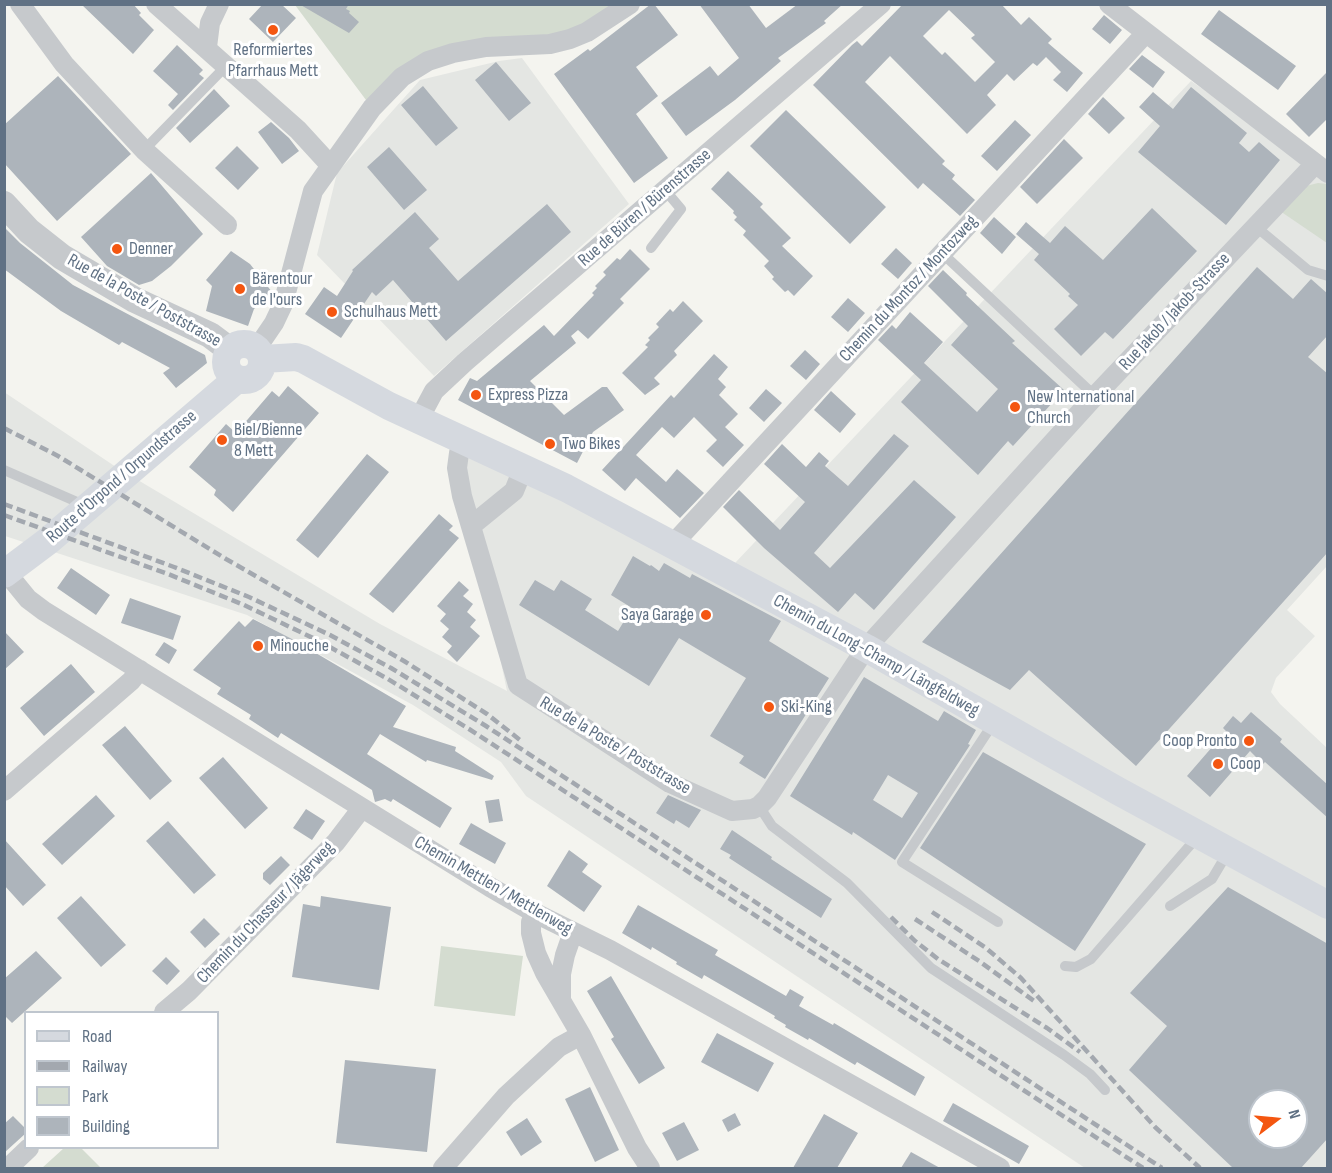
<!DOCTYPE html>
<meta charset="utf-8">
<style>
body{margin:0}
#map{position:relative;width:1332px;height:1173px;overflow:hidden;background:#f4f4ef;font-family:"Sofia Sans Condensed",sans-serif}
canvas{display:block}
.frame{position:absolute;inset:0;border:6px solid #607184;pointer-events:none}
.legend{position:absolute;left:24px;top:1011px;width:195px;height:138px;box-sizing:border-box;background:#fff;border:2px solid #bfc6ce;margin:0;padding:8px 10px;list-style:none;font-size:18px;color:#607184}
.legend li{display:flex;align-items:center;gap:12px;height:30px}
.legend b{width:30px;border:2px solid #bfc6ce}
.north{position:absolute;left:1248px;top:1089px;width:60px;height:60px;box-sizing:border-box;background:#fff;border:2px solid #bfc6ce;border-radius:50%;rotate:74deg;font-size:16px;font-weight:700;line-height:24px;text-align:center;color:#607184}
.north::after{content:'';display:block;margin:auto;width:21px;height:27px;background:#f45610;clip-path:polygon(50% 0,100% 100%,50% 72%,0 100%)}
</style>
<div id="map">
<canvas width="1332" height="1173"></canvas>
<div class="frame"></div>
<ul class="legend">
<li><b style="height:8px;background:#d5d9df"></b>Road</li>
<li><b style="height:8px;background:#a3a8af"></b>Railway</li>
<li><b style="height:16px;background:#d4dcd0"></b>Park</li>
<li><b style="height:16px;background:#adb4bb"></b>Building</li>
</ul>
<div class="north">N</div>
</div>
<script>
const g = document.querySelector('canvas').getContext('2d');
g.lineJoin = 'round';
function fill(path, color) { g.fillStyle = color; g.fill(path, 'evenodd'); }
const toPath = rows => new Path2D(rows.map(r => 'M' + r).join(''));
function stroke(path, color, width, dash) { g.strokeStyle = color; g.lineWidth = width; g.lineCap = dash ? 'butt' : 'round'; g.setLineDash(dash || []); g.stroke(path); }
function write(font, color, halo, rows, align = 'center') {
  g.font = font + ' "Sofia Sans Condensed",sans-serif'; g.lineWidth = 6; g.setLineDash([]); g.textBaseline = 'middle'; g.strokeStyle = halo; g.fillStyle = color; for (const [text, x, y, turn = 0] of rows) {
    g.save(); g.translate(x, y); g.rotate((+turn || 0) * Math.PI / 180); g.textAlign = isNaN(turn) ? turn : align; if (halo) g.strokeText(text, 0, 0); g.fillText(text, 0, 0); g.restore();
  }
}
const built = toPath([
 [522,58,629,204,434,376,317,255,337,173,420,80,499,61],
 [1191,81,1327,175,1327,566,1287,610,1315,636,1276,678,1271,692,1280,704,1327,748,1327,1168,1085,1168,526,796,501,762,413,705,247,615,5,536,4,392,116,467,380,624,507,691,456,449,735,563],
 [1260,1101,1296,1101,1296,1137,1260,1137]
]);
const green = toPath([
 [295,5,630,5,587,32,440,56,372,108],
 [1318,183,1327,184,1327,243,1280,211,1306,186],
 [441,946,523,956,515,1016,434,1006],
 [64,1148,81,1148,101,1168,42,1168]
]);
const building = toPath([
 [81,4,133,4,141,13,139,15,154,30,133,54],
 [263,4,281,4,296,18,273,42,249,19],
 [299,4,349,4,346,9,350,11,349,13,359,22,349,33],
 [651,4,654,4,678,35,636,67,658,96,636,114,668,158,634,183,554,74,588,49,590,51],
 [699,4,748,4,766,28,798,4,843,4,824,21,826,23,778,58,781,61,735,100,686,136,661,103,710,66,718,76,739,58],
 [903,4,1001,4,1021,25,1029,17,1052,39,1048,43,1083,73,1067,92,1053,80,1061,72,1046,57,1037,66,1033,63,1014,81,1007,74,987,95,996,105,967,134,890,56,865,82,945,161,942,164,955,175,952,179,975,200,960,216,923,183,918,189,813,85,852,45,857,41,862,46],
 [949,10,975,35,971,38,995,62,975,82,945,52,942,55,923,36],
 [1219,10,1296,66,1278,90,1201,34],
 [1104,15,1122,30,1110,44,1092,29],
 [177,45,203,70,199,74,204,78,173,110,168,105,178,94,153,71],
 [1142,55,1165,72,1153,88,1129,69],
 [496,62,531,103,509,121,475,80],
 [1328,71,1328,118,1309,137,1286,114],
 [58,76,131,154,57,221,4,163,4,125],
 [423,86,458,128,436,146,401,105],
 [1191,87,1247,133,1239,143,1249,152,1259,142,1280,160,1226,225,1138,152,1160,126,1139,107,1153,92,1173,109],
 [214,89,230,106,190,143,176,128],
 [1103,97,1125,118,1109,134,1088,114],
 [786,110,886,207,850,244,750,146],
 [1015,120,1031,135,997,171,981,156],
 [271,122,289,138,299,151,282,164,258,132],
 [1064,139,1083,158,1037,204,1020,187],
 [237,146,259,168,238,190,215,168],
 [389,147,427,190,404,210,367,167],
 [728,171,763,204,760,207,791,238,782,246,813,276,794,296,788,290,785,292,772,279,774,277,764,266,769,261,743,235,746,231,734,220,737,217,733,213,734,211,711,189],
 [151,173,203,234,171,266,152,281,139,285,107,266,81,237],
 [547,204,571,232,446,341,393,280,376,296,372,292,341,338,305,314,324,287,337,296,353,271,352,270,415,212,439,239,429,248,458,281],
 [1152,208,1197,251,1113,339,1105,332,1081,356,1054,329,1078,305,1068,296,1070,294,1034,260,1039,254,1016,234,1026,222,1050,243,1065,226,1103,260],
 [994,217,1016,237,1002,254,980,233],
 [4,227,20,243,73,285,205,355,207,363,176,388,163,373,170,368,122,342,119,345,61,311,4,269],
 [896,248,912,263,898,279,881,264],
 [630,249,650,269,620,299,624,303,588,339,578,330,571,336,576,343,530,381,564,415,602,387,607,387,624,410,593,432,577,463,458,400,470,378,477,381,544,325,554,336,594,295,592,293,597,288,595,286,606,275,603,272,617,258,620,260],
 [231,251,250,264,272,292,254,309,248,326,206,311,212,286,206,280],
 [1257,267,1293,299,1311,279,1328,294,1328,335,1308,357,1328,374,1328,552,1136,766,1029,670,1010,690,922,642],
 [943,270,967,293,966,295,1015,341,1012,343,1064,390,1013,446,1008,441,978,475,901,402,921,380,878,340,892,325,896,329,910,312,943,342,924,363,977,412,998,389,951,345,968,326,928,286],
 [848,298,865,313,848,332,831,317],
 [683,301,703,321,674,351,677,355,654,378,660,384,645,395,622,373,648,347,645,345,650,340,648,338,659,327,656,324,670,309,673,312],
 [805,350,820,364,806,380,790,366],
 [714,354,728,367,718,379,726,387,719,395,738,414,725,427,744,445,723,467,706,451,717,440,694,417,674,438,662,427,636,455,666,482,677,469,704,493,680,518,636,478,625,491,602,470,671,395,674,398],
 [288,386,319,413,233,512,214,495,216,490,189,467,226,424,236,433,272,391,279,397],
 [766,389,782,403,764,422,749,408],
 [831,391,856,414,840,433,814,410],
 [894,434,909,446,814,553,830,568,914,480,956,517,874,610,855,593,838,612,764,548,723,507,739,490,780,530,805,502,764,464,782,444,806,467,819,452,829,461,825,466,848,486],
 [367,454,389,472,318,558,296,540],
 [439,514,453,526,449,530,459,538,393,613,369,594],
 [633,556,650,566,651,565,659,571,664,563,690,578,692,574,781,621,769,641,829,678,765,779,739,763,744,756,710,736,746,678,679,638,649,686,519,605,535,580,554,591,561,580,592,599,585,610,618,631,632,608,611,595],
 [71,568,110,595,96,615,57,588],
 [459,581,469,590,463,596,473,604,467,612,476,620,470,627,480,636,457,662,447,652,452,646,442,637,449,629,440,621,446,614,437,606],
 [130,598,181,616,173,640,121,623],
 [253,619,292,639,406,706,393,727,456,747,455,751,494,776,492,780,427,760,426,762,380,734,367,754,452,808,440,828,393,799,391,802,385,799,375,802,372,790,281,733,278,738,249,719,251,715,217,694,221,688,193,670,239,621,245,627],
 [4,631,24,652,4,670],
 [164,642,177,650,169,664,155,655],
 [71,664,95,692,44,736,20,708],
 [864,677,938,721,944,711,976,730,968,744,970,745,895,860,853,832,852,835,790,796],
 [888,775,918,793,902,818,873,800],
 [1251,712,1282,739,1280,742,1328,785,1328,818,1265,762,1263,764,1250,751,1210,797,1187,776,1226,731,1223,728,1233,716,1241,723],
 [125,726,172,781,150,800,102,745],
 [983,752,1146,844,1075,951,920,848],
 [223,757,268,808,245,829,199,778],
 [96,795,115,816,62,865,42,844],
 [668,795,701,810,689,828,676,820,674,824,656,813],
 [499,799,503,821,489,823,485,801],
 [306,809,325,821,312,840,293,828],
 [168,821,216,875,194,894,146,841],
 [471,823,506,843,495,864,459,844],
 [732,830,772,857,771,859,832,899,821,918,729,858,731,855,720,849],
 [4,839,46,885,23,906,4,885],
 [569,850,588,864,582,872,602,886,584,912,547,886],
 [281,856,290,865,270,885,263,879,263,873],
 [1228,887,1328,944,1328,1138,1301,1168,1233,1168,1129,1070,1167,1026,1130,993],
 [1260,1101,1296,1101,1296,1137,1260,1137],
 [81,896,126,945,101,967,57,918],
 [321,896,391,907,379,990,292,977,303,904,320,907],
 [638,905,718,950,715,955,786,996,790,989,804,997,799,1006,833,1025,834,1023,925,1077,915,1096,857,1062,855,1065,809,1038,808,1040,785,1027,786,1025,774,1018,775,1016,704,975,702,979,676,964,677,962,652,947,651,950,622,933],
 [204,918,220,934,205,948,190,932],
 [36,951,62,978,12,1023,4,1015,4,979],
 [166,957,180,971,167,985,152,971],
 [611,976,665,1068,639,1084,611,1039,614,1037,587,991],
 [717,1033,774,1063,758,1092,701,1062],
 [345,1060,436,1069,427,1152,336,1143],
 [590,1087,619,1150,595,1162,565,1099],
 [953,1103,1029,1146,1019,1164,943,1121],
 [735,1113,741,1125,728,1132,722,1120],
 [824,1114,858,1133,837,1168,793,1168],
 [13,1116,26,1129,26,1133,4,1153,4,1124],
 [527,1118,542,1142,521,1156,506,1132],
 [684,1122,699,1150,677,1161,662,1133],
 [911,1152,940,1168,901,1168]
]);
const service = toPath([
 [144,150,227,65],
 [1255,226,1308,270,1328,276],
 [651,248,681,209,665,190],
 [942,253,1095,396],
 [4,470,84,505],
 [994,722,902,862,998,922],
 [759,806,772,826,847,883,931,968,1064,1055,1090,1074,1105,1090],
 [1170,906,1212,879,1228,852],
 [1065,966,1076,967,1091,959,1199,835]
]);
const minor = toPath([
 [20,4,64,64,144,150,227,225],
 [156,4,298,130,331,166],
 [1109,4,1328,173],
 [207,47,210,23,219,4],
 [257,348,274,323,283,304,313,191,372,108,402,77,428,61,453,53,486,47,550,44,570,39,587,32,630,4],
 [419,419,434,391,465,362,881,4],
 [463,439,459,453,457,468,462,496,518,685,670,783,732,811,753,809,759,806,767,798,866,648,1095,396,1315,164],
 [471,526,514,491,523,469],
 [672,545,1145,34],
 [6,572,28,599,44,611,490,887,535,913,610,950,1000,1168],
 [4,791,131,681,140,670],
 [535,913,531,922,531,933,536,953,545,973,581,1035,637,1148,650,1168],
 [561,999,561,974,565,955,573,932],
 [164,1012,189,991,336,842,362,808],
 [8,1168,29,1148],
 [443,1168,506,1096,559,1047,581,1035]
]);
const tertiary = toPath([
 [4,204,29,231,62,257,135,300,210,335,230,350]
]);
const secondary = toPath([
 '226 362a18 18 0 1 1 36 0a18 18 0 1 1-36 0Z',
 [263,359,296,357,303,359,389,406,566,488,866,648,1118,791,1328,905],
 [4,574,48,541,237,379]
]);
const rail = toPath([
 [4,428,58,456,226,559,404,661,487,714,520,740],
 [4,504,174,567,249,597,330,635,391,668,486,726,1162,1168],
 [4,515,168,574,244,605,317,640,388,679,469,729,1143,1168],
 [932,912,986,948,1021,978,1155,1127,1200,1168],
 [891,917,915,941,938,959,1047,1028,1080,1052],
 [915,919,979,961,1034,1001]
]);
const markers = [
 [273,30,6,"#f45610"],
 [117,249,6,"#f45610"],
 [240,289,6,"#f45610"],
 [332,312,6,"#f45610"],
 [476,395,6,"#f45610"],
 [1015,407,6,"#f45610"],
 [222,440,6,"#f45610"],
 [550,444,6,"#f45610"],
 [706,615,6,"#f45610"],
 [258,646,6,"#f45610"],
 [769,707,6,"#f45610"],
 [1249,741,6,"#f45610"],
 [1218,764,6,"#f45610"]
];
const poiNames = [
 ["Reformiertes",273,50,"center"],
 ["Pfarrhaus Mett",273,71,"center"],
 ["Denner",129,249],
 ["Bärentour",252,279],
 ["de l'ours",252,300],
 ["Schulhaus Mett",344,312],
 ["Express Pizza",488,395],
 ["New International",1027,397],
 ["Church",1027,418],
 ["Biel/Bienne",234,430],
 ["8 Mett",234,451],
 ["Two Bikes",562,444],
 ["Saya Garage",694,615,"right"],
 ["Minouche",270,646],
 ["Ski-King",781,707],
 ["Coop Pronto",1237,741,"right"],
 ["Coop",1230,764]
];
const streetNames = [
 ["Rue de Büren / Bürenstrasse",645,208,-41],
 ["Chemin du Montoz / Montozweg",909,289,-47],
 ["Rue de la Poste / Poststrasse",144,301,29],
 ["Rue Jakob / Jakob-Strasse",1175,312,-47],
 ["Route d'Orpond / Orpundstrasse",122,477,-41],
 ["Chemin du Long-Champ / Längfeldweg",876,656,29],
 ["Rue de la Poste / Poststrasse",615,746,31],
 ["Chemin Mettlen / Mettlenweg",493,886,30],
 ["Chemin du Chasseur / Jägerweg",266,913,-46]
];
fill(built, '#e4e6e3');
fill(green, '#d4dcd0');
fill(building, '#adb4bb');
stroke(service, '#c6c9cc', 10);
stroke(minor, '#c6c9cc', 20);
stroke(tertiary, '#c6c9cc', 26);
stroke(secondary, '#d5d9df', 28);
stroke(rail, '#a3a8af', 4.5, [9, 4.5]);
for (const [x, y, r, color] of markers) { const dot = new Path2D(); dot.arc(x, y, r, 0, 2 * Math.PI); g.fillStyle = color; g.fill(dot); stroke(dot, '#fff', 2); }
write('18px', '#607184', '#fff', poiNames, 'left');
write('18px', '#607184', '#fff', streetNames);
</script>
